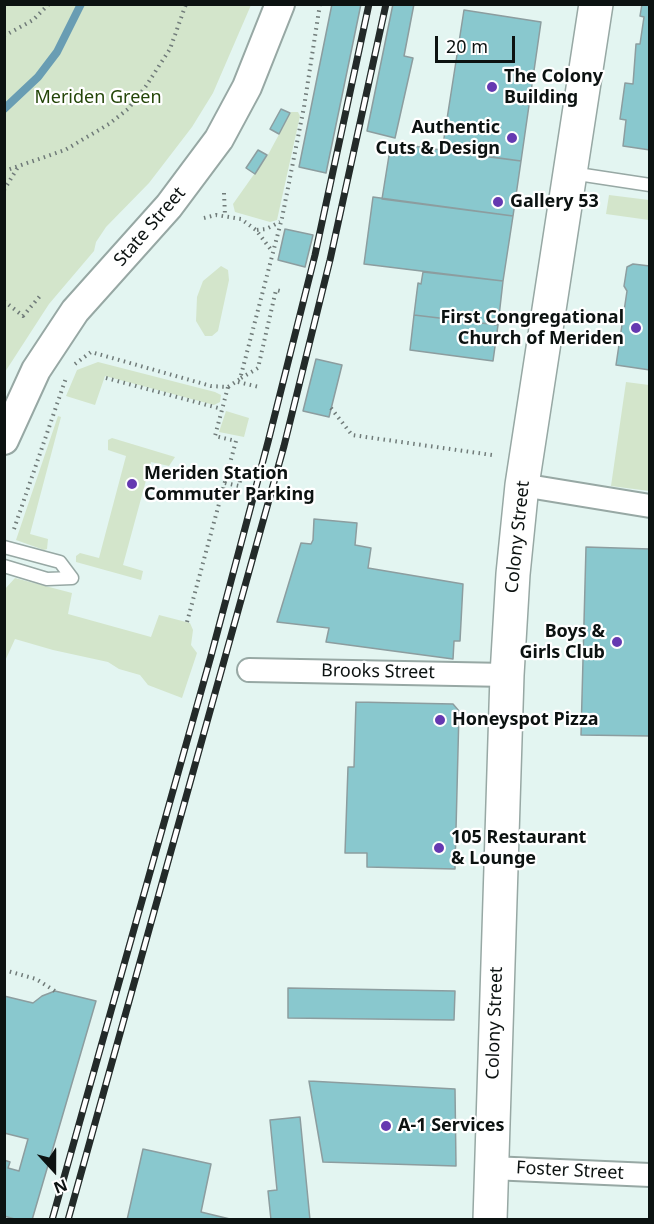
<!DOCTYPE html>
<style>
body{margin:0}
#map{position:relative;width:654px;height:1224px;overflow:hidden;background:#e3f5f1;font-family:"Noto Sans",sans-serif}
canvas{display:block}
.frame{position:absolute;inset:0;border:6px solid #0c1211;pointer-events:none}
.north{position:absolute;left:24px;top:1140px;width:60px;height:60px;-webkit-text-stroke:4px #fff;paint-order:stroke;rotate:159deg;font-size:16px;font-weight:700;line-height:24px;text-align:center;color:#0c1211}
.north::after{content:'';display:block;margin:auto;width:21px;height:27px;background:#0c1211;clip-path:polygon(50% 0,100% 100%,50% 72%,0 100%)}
.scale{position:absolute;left:435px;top:36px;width:80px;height:27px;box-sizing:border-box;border:3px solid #0c1211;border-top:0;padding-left:8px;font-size:18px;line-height:21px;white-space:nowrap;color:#0c1211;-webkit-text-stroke:4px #fff;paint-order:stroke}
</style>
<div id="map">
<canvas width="654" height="1224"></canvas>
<div class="frame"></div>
<div class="north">N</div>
<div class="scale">20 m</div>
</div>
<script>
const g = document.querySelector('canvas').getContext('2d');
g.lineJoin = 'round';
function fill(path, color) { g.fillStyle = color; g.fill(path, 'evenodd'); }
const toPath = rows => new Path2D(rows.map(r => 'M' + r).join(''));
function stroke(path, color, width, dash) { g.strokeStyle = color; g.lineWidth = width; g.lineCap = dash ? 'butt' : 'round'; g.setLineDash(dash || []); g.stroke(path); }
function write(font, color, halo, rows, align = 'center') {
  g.font = font + ' "Noto Sans",sans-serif'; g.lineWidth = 4.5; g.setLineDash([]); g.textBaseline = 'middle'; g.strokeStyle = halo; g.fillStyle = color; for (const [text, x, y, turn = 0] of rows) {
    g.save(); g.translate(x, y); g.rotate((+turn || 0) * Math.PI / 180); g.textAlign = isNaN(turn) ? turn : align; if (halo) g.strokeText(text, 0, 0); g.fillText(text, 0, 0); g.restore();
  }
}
const green = toPath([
 [5,4,251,5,213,93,192,127,149,183,106,227,96,242,94,251,49,304,5,372],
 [291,112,298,112,300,116,277,220,270,222,235,212,233,204,269,153],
 [609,195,649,200,649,220,606,214],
 [221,266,228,270,229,280,218,331,212,336,205,336,196,321,197,297,203,281],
 [98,362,215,392,221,395,220,402,214,405,105,376,95,405,66,396,77,370],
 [626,382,649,385,649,491,611,486],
 [226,411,249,418,244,437,219,432],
 [58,416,61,417,30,534,48,539,47,549,44,550,16,540],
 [112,438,175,457,169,466,151,462,123,565,143,571,141,580,76,562,76,556,80,553,99,558,126,456,108,450,108,440],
 [15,578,72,593,68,614,151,637,159,615,190,623,193,630,191,645,197,653,182,698,148,685,140,675,119,669,108,662,53,650,15,639,5,661,5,589]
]);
const stream = toPath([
 [4,109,38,77,57,52,81,4]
]);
const building = toPath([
 [332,4,361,4,326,173,299,167,332,4],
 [393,4,414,4,404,56,413,58,395,138,367,131,393,4],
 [642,4,650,4,650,150,623,146,626,120,620,119,625,83,633,84,636,44,640,44,644,17,640,16,642,4],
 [464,10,541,22,521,161,442,151,464,10],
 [281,109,290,113,279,134,270,129,281,109],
 [391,143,521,161,513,216,382,199,391,143],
 [258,150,267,155,255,174,246,168,258,150],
 [373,197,513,216,503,281,364,264,373,197],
 [285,229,313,235,305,267,278,260,285,229],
 [633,264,650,266,650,370,616,365,627,291,624,286,627,267,633,264],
 [423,272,503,281,498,325,414,315,418,283,421,284,423,272],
 [414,315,498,325,493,361,410,350,414,315],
 [316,359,342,365,329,417,303,411,316,359],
 [314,519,357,523,355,545,371,548,368,568,463,584,460,641,454,641,453,659,326,642,329,628,277,622,301,543,311,544,313,540,314,519],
 [586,547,650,549,650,736,581,735,586,547],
 [356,702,453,704,459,711,455,869,367,867,367,853,345,853,348,767,354,767,356,702],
 [288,988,455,991,454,1020,288,1018,288,988],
 [55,991,96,1001,32,1220,18,1220,4,1216,4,1160,10,1162,8,1168,19,1171,28,1139,4,1133,4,996,33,1003,42,996,55,991],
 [309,1081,455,1089,456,1166,323,1162,309,1081],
 [300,1117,310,1220,271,1220,268,1191,277,1190,270,1120,300,1117],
 [143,1149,211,1164,201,1212,234,1220,127,1220,143,1149]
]);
const path = toPath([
 [4,36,33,20,49,4],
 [4,171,65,150,109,124,128,109,146,86,170,49,186,4],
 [4,190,18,167],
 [224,193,225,215],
 [204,218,216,215,241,219,256,230,272,251],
 [257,230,266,229,280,222],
 [4,301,23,316,40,296],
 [75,364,91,352,211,386,228,387,240,379,282,218,304,107,320,4],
 [106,378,222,409],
 [241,378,258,368,276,290,280,291],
 [238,382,259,387],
 [331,408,352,435,492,455],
 [225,483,239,486,242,471],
 [14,529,66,378],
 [187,622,236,441,215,436,228,387],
 [4,970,36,979,55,991]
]);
const service = toPath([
 [571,173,650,185],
 [4,547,60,562,72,578],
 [4,566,47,579,72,578]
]);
const minor = toPath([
 [522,485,650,506],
 [249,670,507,675],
 [491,1168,650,1175]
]);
const tertiary = toPath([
 [4,440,36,370,75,311,169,206,219,139,247,87,280,4]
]);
const secondary = toPath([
 [490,1220,507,675,513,574,522,485,596,4]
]);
const rail = toPath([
 [52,1220,211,656,268,442,315,255,369,4],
 [68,1220,284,446,330,260,386,4]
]);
const markers = [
 [492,87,6,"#6539b1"],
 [512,138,6,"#6539b1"],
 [498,202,6,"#6539b1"],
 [636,328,6,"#6539b1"],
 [132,484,6,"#6539b1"],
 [617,642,6,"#6539b1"],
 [440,720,6,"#6539b1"],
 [439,848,6,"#6539b1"],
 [386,1126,6,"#6539b1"]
];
const poiNames = [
 ["The Colony",504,77],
 ["Building",504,98],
 ["Authentic",500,128,"right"],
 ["Cuts & Design",500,149,"right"],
 ["Gallery 53",510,202],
 ["First Congregational",624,318,"right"],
 ["Church of Meriden",624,339,"right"],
 ["Meriden Station",144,474],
 ["Commuter Parking",144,495],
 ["Boys &",605,632,"right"],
 ["Girls Club",605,653,"right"],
 ["Honeyspot Pizza",452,720],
 ["105 Restaurant",451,838],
 ["& Lounge",451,859],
 ["A-1 Services",398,1126]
];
const parkNames = [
 ["Meriden Green",98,98]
];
const streetNames = [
 ["State Street",150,227,-49],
 ["Colony Street",518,537,-84],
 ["Brooks Street",378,672,1],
 ["Colony Street",495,1023,-88],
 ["Foster Street",570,1171,3]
];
fill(green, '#d3e5cb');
stroke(stream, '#699db3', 8);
fill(building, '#89c8ce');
stroke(building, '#8c9d9f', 1.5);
stroke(service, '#97a8a4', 15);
stroke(minor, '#97a8a4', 26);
stroke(tertiary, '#97a8a4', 32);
stroke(secondary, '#97a8a4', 36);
stroke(path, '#707b79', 4, [1.5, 4.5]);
stroke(service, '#fff', 12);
stroke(minor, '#fff', 22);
stroke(tertiary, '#fff', 28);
stroke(secondary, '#fff', 33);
stroke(rail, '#232a29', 7);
stroke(rail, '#fff', 4.5, [14]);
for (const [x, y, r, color] of markers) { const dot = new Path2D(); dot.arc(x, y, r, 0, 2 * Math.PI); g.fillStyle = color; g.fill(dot); stroke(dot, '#fff', 2); }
write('bold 18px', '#0c1211', '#fff', poiNames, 'left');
write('18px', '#234508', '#fff', parkNames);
write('18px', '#0c1211', '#fff', streetNames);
</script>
